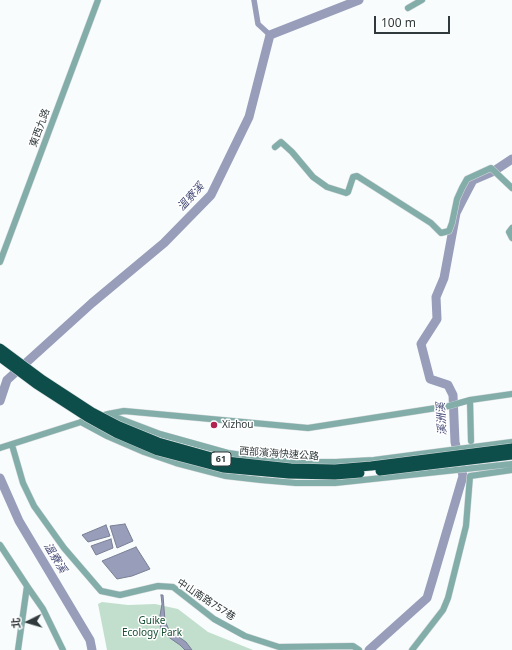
<!DOCTYPE html>
<meta charset="utf-8">
<style>
body{margin:0}
#map{position:relative;width:512px;height:650px;overflow:hidden;background:#f8fcfd;font-family:"Noto Sans","Noto Sans TC",sans-serif}
canvas{display:block}
.north{position:absolute;left:8px;top:602px;width:40px;height:40px;-webkit-text-stroke:3px #fff;paint-order:stroke;rotate:265deg;font-size:11px;font-weight:700;line-height:16px;text-align:center;color:#30393b}
.north::after{content:'';display:block;margin:auto;width:14px;height:18px;background:#30393b;clip-path:polygon(50% 0,100% 100%,50% 72%,0 100%)}
.scale{position:absolute;left:374px;top:16px;width:76px;height:18px;box-sizing:border-box;border:2px solid #30393b;border-top:0;padding-left:5px;font-size:12px;line-height:14px;white-space:nowrap;color:#30393b;-webkit-text-stroke:3px #fff;paint-order:stroke}
</style>
<div id="map">
<canvas width="512" height="650"></canvas>
<div class="north">北</div>
<div class="scale">100 m</div>
</div>
<script>
const g = document.querySelector('canvas').getContext('2d');
g.lineJoin = 'round';
function fill(path, color) { g.fillStyle = color; g.fill(path, 'evenodd'); }
const toPath = rows => new Path2D(rows.map(r => 'M' + r).join(''));
function stroke(path, color, width, dash) { g.strokeStyle = color; g.lineWidth = width; g.lineCap = dash ? 'butt' : 'round'; g.setLineDash(dash || []); g.stroke(path); }
function write(font, color, halo, rows, align = 'center') {
  g.font = font + ' "Noto Sans","Noto Sans TC",sans-serif'; g.lineWidth = 3; g.setLineDash([]); g.textBaseline = 'middle'; g.strokeStyle = halo; g.fillStyle = color; for (const [text, x, y, turn = 0] of rows) {
    g.save(); g.translate(x, y); g.rotate((+turn || 0) * Math.PI / 180); g.textAlign = isNaN(turn) ? turn : align; if (halo) g.strokeText(text, 0, 0); g.fillText(text, 0, 0); g.restore();
  }
}
const green = toPath([
 [102,602,128,605,155,604,178,609,208,632,253,650,107,650,98,604]
]);
const water = toPath([
 [125,524,133,541,117,548,110,526,125,524],
 [106,525,110,536,88,542,82,535,106,525],
 [111,539,113,548,96,555,91,546,111,539],
 [136,547,150,569,132,576,117,579,102,561,136,547],
 [161,595,163,595,165,621,169,630,186,642,192,650,185,650,180,645,167,636,161,629,159,621,162,604,161,595]
]);
const canal = toPath([
 [254,0,258,24,270,35]
]);
const river = toPath([
 [0,401,7,380,92,303,164,243,211,195,249,117,270,35,359,0],
 [0,478,19,521,90,640,92,650],
 [369,650,427,598,433,578,463,476,455,442,453,395,448,385,430,379,421,344,437,319,436,297,444,278,456,213,462,201,473,180,494,171,512,159]
]);
const minor = toPath([
 [408,8,422,0],
 [275,147,281,142,292,152,313,177,327,187,346,193,348,192,353,177,357,176,431,223,441,233,449,231,452,223,457,199,462,188,467,179,491,168,512,188],
 [512,228,509,232,512,238],
 [0,262,98,0],
 [470,400,471,441],
 [110,415,160,434,228,453,291,462,336,462,374,460,512,442],
 [81,422,107,436,144,452,176,463,226,476,261,480,296,483,335,483,512,464],
 [12,445,23,483,34,506,64,548,101,591,120,595,158,586,173,587,214,619,245,636,279,647,353,646,359,650],
 [0,448,81,422,108,414,124,411,308,428,449,406,470,400,512,394],
 [0,545,27,586,18,650],
 [27,586,43,609,63,650],
 [412,650,443,610,448,598,466,526,470,476,512,470]
]);
const highwayBridge = toPath([
 [0,348,43,380,92,412,119,426,158,442,226,461,291,468,335,469,371,466,512,448],
 [0,357,36,384,87,417,116,433,158,451,223,468,289,474,335,475,360,473],
 [380,471,512,455]
]);
const markers = [
 [214,425,4,"#b22251"]
];
const shields = [
 [221,459,20]
];
const shieldNames = [
 ["61",221,459]
];
const streetNames = [
 ["東西九路",40,128,-70],
 ["西部濱海快速公路",279,454,4],
 ["中山南路757巷",206,600,33]
];
const poiNames = [
 ["Xizhou",222,425]
];
const parkNames = [
 ["Guike",152,621],
 ["Ecology Park",152,633]
];
const waterNames = [
 ["溫寮溪",191,197,-48],
 ["溪洲溪",442,419,-93],
 ["溫寮溪",55,558,59]
];
fill(green, '#c2dfcd');
fill(water, '#989dba');
stroke(water, '#797f94', 1);
stroke(canal, '#989dba', 5.5);
stroke(river, '#989dba', 9);
stroke(minor, '#d4d9da', 7);
stroke(minor, '#83ada9', 6);
stroke(highwayBridge, '#d4d9da', 10, []);
stroke(highwayBridge, '#0e4e4a', 9);
for (const [x, y, r, color] of markers) { const dot = new Path2D(); dot.arc(x, y, r, 0, 2 * Math.PI); g.fillStyle = color; g.fill(dot); stroke(dot, '#fff', 1.5); }
for (const [x, y, w] of shields) { const box = new Path2D(); box.roundRect(x - w / 2, y - 7, w, 14, 3); g.fillStyle = '#fff'; g.fill(box); stroke(box, '#30393b', 1); }
write('bold 9px', '#30393b', null, shieldNames);
write('10px', '#30393b', '#fff', streetNames);
write('10px', '#30393b', '#fff', poiNames, 'left');
write('10px', '#174d32', '#fff', parkNames);
write('italic 11px', '#454a76', '#fff', waterNames);
</script>
